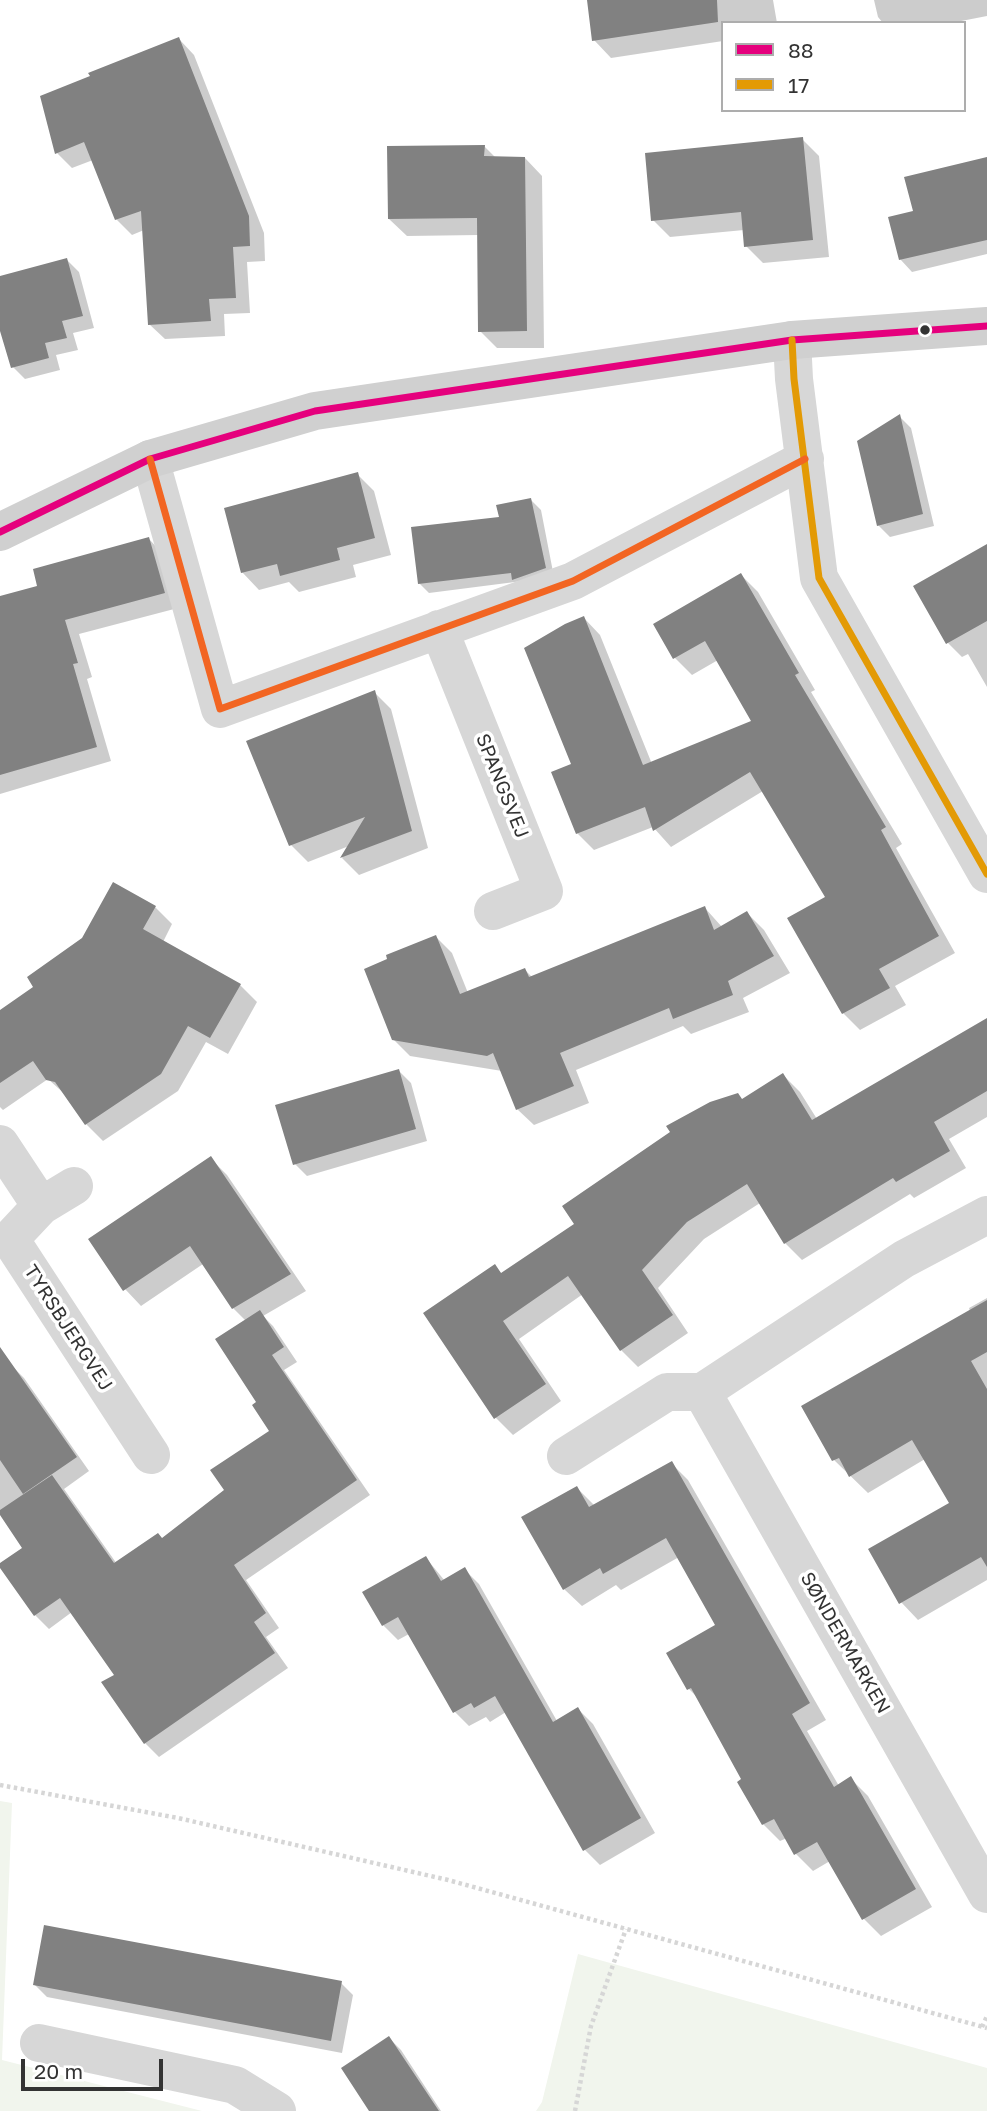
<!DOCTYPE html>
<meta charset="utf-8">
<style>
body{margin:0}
#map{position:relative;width:987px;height:2111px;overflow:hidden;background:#fff;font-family:"Golos Text",sans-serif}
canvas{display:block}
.legend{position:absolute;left:721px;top:21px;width:245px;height:91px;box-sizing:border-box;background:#fff;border:2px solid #adadad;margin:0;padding:9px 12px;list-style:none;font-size:21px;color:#333}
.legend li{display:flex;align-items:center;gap:14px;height:35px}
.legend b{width:35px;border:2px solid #adadad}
.scale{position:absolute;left:21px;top:2059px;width:142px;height:32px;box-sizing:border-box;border:4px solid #333;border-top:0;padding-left:9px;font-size:21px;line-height:24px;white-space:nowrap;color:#333;-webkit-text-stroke:5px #fff;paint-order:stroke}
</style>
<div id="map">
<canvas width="987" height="2111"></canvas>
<ul class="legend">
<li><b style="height:9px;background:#e5007d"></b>88</li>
<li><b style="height:9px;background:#e39a05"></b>17</li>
</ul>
<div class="scale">20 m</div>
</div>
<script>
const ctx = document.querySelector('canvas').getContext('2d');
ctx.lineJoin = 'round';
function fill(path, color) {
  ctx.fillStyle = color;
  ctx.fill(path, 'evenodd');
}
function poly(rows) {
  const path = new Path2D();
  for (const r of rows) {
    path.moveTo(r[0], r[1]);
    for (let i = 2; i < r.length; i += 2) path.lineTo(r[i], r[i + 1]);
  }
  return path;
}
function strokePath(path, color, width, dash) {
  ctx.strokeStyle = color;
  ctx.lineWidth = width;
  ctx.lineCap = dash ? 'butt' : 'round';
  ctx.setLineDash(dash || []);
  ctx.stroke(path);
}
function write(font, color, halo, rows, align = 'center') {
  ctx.font = font + ' "Golos Text",sans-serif';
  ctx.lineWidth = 7;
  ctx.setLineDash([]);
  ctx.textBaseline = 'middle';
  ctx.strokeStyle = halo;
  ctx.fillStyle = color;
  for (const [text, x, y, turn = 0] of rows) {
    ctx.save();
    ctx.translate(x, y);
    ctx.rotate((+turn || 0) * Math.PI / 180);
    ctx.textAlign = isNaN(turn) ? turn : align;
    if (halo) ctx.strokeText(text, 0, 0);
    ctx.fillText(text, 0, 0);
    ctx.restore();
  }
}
const green = poly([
 [0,1801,12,1803,2,2060,202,2111,0,2111],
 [578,1954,987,2068,987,2111,536,2111,542,2102]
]);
const shadow = poly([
 [589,0,773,0,777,23,723,23,723,41,611,58,594,40],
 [874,0,987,0,987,16,951,23,883,23,878,17],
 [179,39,194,55,264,233,265,261,247,262,250,313,224,314,225,336,165,339,149,324,144,230,132,235,116,219,93,160,72,168,57,153],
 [802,139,819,156,829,257,763,263,746,246,744,230,670,237,653,220],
 [484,146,496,158,525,158,542,176,544,348,497,348,480,331,479,235,407,236,389,219],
 [987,172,987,254,912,272,900,259,915,213],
 [67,260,79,272,94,328,73,333,78,350,56,355,60,370,25,379,13,367,0,325,0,278],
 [899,416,911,428,934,526,890,537,878,525],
 [357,474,374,491,391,555,353,565,356,577,299,592,289,582,259,590,242,572],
 [531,500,541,510,554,577,429,593,419,583,501,519],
 [149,539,163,554,178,608,79,634,92,677,87,679,111,761,0,794,0,598,39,588],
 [987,546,987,687,968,654,962,657,948,643],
 [741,575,758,592,815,690,811,692,902,844,896,848,955,953,895,986,906,1005,860,1030,843,1013,790,919,827,898,763,791,671,847,653,827,594,850,577,833,573,765,584,618,600,635,652,764,753,722,718,660,692,675,675,658,655,625],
 [374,692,391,709,428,848,359,875,342,858,349,846,308,862,291,845],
 [155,907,172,924,163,942,240,985,257,1002,228,1054,206,1042,178,1091,103,1141,86,1124,68,1097,48,1079,3,1110,0,1107,0,1012],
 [705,908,722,927,747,913,764,930,790,973,743,998,749,1012,691,1034,683,1026,576,1070,589,1103,534,1125,517,1109,502,1071,410,1056,393,1039,436,937,452,953,468,993,525,970,533,978],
 [987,1030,987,1117,949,1139,966,1168,914,1198,910,1194,802,1260,785,1243,760,1203,704,1239,658,1288,688,1333,638,1367,621,1350,583,1294,519,1339,561,1401,513,1435,496,1418,495,1267,502,1274,576,1225,743,1100,783,1075,800,1092,817,1119],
 [399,1071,411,1083,427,1141,307,1176,295,1164],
 [210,1158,227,1175,306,1291,263,1316,273,1326,297,1362,284,1370,370,1495,246,1580,279,1628,266,1637,288,1668,159,1757,145,1743,116,1675,72,1612,49,1629,35,1615,24,1548,0,1512,0,1370,10,1364,24,1378,89,1471,64,1489,117,1564,163,1539,226,1491,272,1431,259,1403,246,1321,233,1308,203,1264,141,1306,125,1289],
 [987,1298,987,1580,918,1620,901,1602,952,1504,925,1459,868,1493,834,1460,803,1407,970,1311,969,1308],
 [671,1463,688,1480,826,1720,807,1731,839,1786,851,1779,868,1796,932,1907,881,1936,864,1919,830,1861,813,1871,796,1854,787,1838,780,1841,763,1824,744,1780,699,1699,689,1689,668,1654,718,1625,679,1557,621,1590,616,1585,582,1606,564,1589,577,1488,595,1506],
 [426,1558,445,1581,464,1569,479,1584,557,1721,578,1709,593,1724,655,1833,600,1865,585,1850,506,1712,490,1722,486,1717,469,1726,454,1711,409,1634,398,1640,383,1625],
 [341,1983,353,1995,342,2053,47,1997,35,1985],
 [389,2038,401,2050,441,2111,371,2111]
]);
const building = poly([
 [587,0,717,0,718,22,592,41],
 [179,37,249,216,250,246,233,247,236,298,209,299,211,321,148,325,141,211,115,220,84,142,55,154,40,96,90,76,88,73],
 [803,137,813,240,744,247,741,212,651,221,645,153],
 [485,145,484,156,525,157,527,331,478,332,477,218,388,219,387,146],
 [987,157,987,240,899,260,888,217,913,211,904,177],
 [67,258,83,316,62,321,67,338,45,343,49,358,11,368,0,331,0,276],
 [900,414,923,514,877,526,857,441],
 [358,472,375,538,337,548,340,560,280,576,277,564,241,573,224,508],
 [531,498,546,568,512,580,511,573,418,584,411,527,499,517,496,505],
 [149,537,165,593,65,620,78,663,73,664,97,747,0,775,0,596,37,586,33,569],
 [987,544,987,621,946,644,913,586],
 [741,573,799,673,795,675,886,827,881,830,939,936,879,969,890,988,842,1014,787,918,825,897,750,772,653,831,645,807,576,834,551,772,571,764,524,648,565,624,584,616,643,765,751,721,705,641,673,659,653,624],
 [375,690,412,831,340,858,365,817,289,846,246,741],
 [113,882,156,906,143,929,241,984,210,1038,188,1026,161,1074,85,1125,55,1082,46,1080,33,1061,0,1083,0,1010,33,987,27,977,82,938],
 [705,906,714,930,747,911,774,956,728,981,733,995,673,1019,669,1008,560,1053,574,1086,516,1110,493,1053,487,1056,392,1040,364,969,387,959,386,955,436,935,460,994,525,968,529,977],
 [987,1018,987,1091,934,1122,950,1151,896,1182,893,1178,784,1244,747,1184,687,1222,642,1270,673,1315,620,1351,568,1276,503,1321,546,1384,494,1419,423,1313,495,1264,501,1273,574,1224,562,1206,670,1132,666,1126,710,1102,738,1093,742,1099,783,1073,812,1120],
 [399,1069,416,1129,293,1165,275,1105],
 [211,1156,291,1274,232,1309,190,1246,123,1291,88,1239],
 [987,1300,987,1352,971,1361,987,1389,987,1567,981,1557,899,1604,868,1549,949,1503,912,1440,849,1477,839,1458,832,1461,801,1406],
 [260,1310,284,1347,272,1355,357,1480,234,1565,266,1613,254,1622,275,1653,144,1744,101,1682,114,1675,60,1598,34,1616,0,1568,0,1563,22,1548,0,1515,0,1510,52,1475,114,1563,158,1533,162,1538,224,1490,210,1470,269,1431,252,1405,256,1402,215,1339],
 [0,1347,77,1457,23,1494,0,1460],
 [672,1461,810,1703,792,1714,834,1787,851,1776,916,1889,862,1920,817,1842,794,1855,774,1819,762,1825,737,1782,741,1779,691,1688,687,1690,666,1653,715,1625,666,1538,603,1574,600,1568,563,1590,521,1517,577,1486,589,1507],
 [426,1556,441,1581,465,1567,553,1722,578,1707,641,1818,583,1851,495,1696,474,1708,471,1703,453,1713,398,1617,382,1626,362,1592],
 [44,1925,342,1981,331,2041,33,1985],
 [389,2036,439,2111,369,2111,341,2068]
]);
const path = poly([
 [0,1785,178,1818,448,1880,987,2028],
 [982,2027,987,2016],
 [575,2111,591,2026,626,1929]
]);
const street = poly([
 [792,340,794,379,819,578,987,874],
 [150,459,220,709,573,581,805,459],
 [439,629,544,891,493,911],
 [0,1144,41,1206,74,1186],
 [41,1206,10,1239,151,1455],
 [987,1215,904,1259,702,1392,987,1894],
 [566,1456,667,1392,702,1392],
 [39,2043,235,2085,277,2111]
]);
const secondary = poly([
 [0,532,150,459,315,411,792,340,987,326]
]);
const bus1 = poly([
 [0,532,150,459,315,411,792,340,987,326]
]);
const bus2 = poly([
 [792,340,794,379,819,578,987,874]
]);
const bus3 = poly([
 [150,459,220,709,573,581,805,459]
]);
const markers = [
 [925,330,6,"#333"]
];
const streetNames = [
 ["SPANGSVEJ",502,786,68],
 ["TYRSBJERGVEJ",68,1328,57],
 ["SØNDERMARKEN",845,1643,60]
];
fill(green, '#f1f5ed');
fill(shadow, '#0003');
fill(building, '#818181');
strokePath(path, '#d6d6d6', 4.5, [3.5, 3.5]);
strokePath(street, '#d7d7d7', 38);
strokePath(secondary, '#d0d0d0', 38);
strokePath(bus1, '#e5007d', 7);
strokePath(bus2, '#e39a05', 7);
strokePath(bus3, '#f26522', 7);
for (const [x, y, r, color] of markers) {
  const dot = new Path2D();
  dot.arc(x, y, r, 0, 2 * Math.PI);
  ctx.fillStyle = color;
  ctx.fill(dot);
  strokePath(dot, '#fff', 2.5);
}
write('19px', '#333', '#fff', streetNames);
</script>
